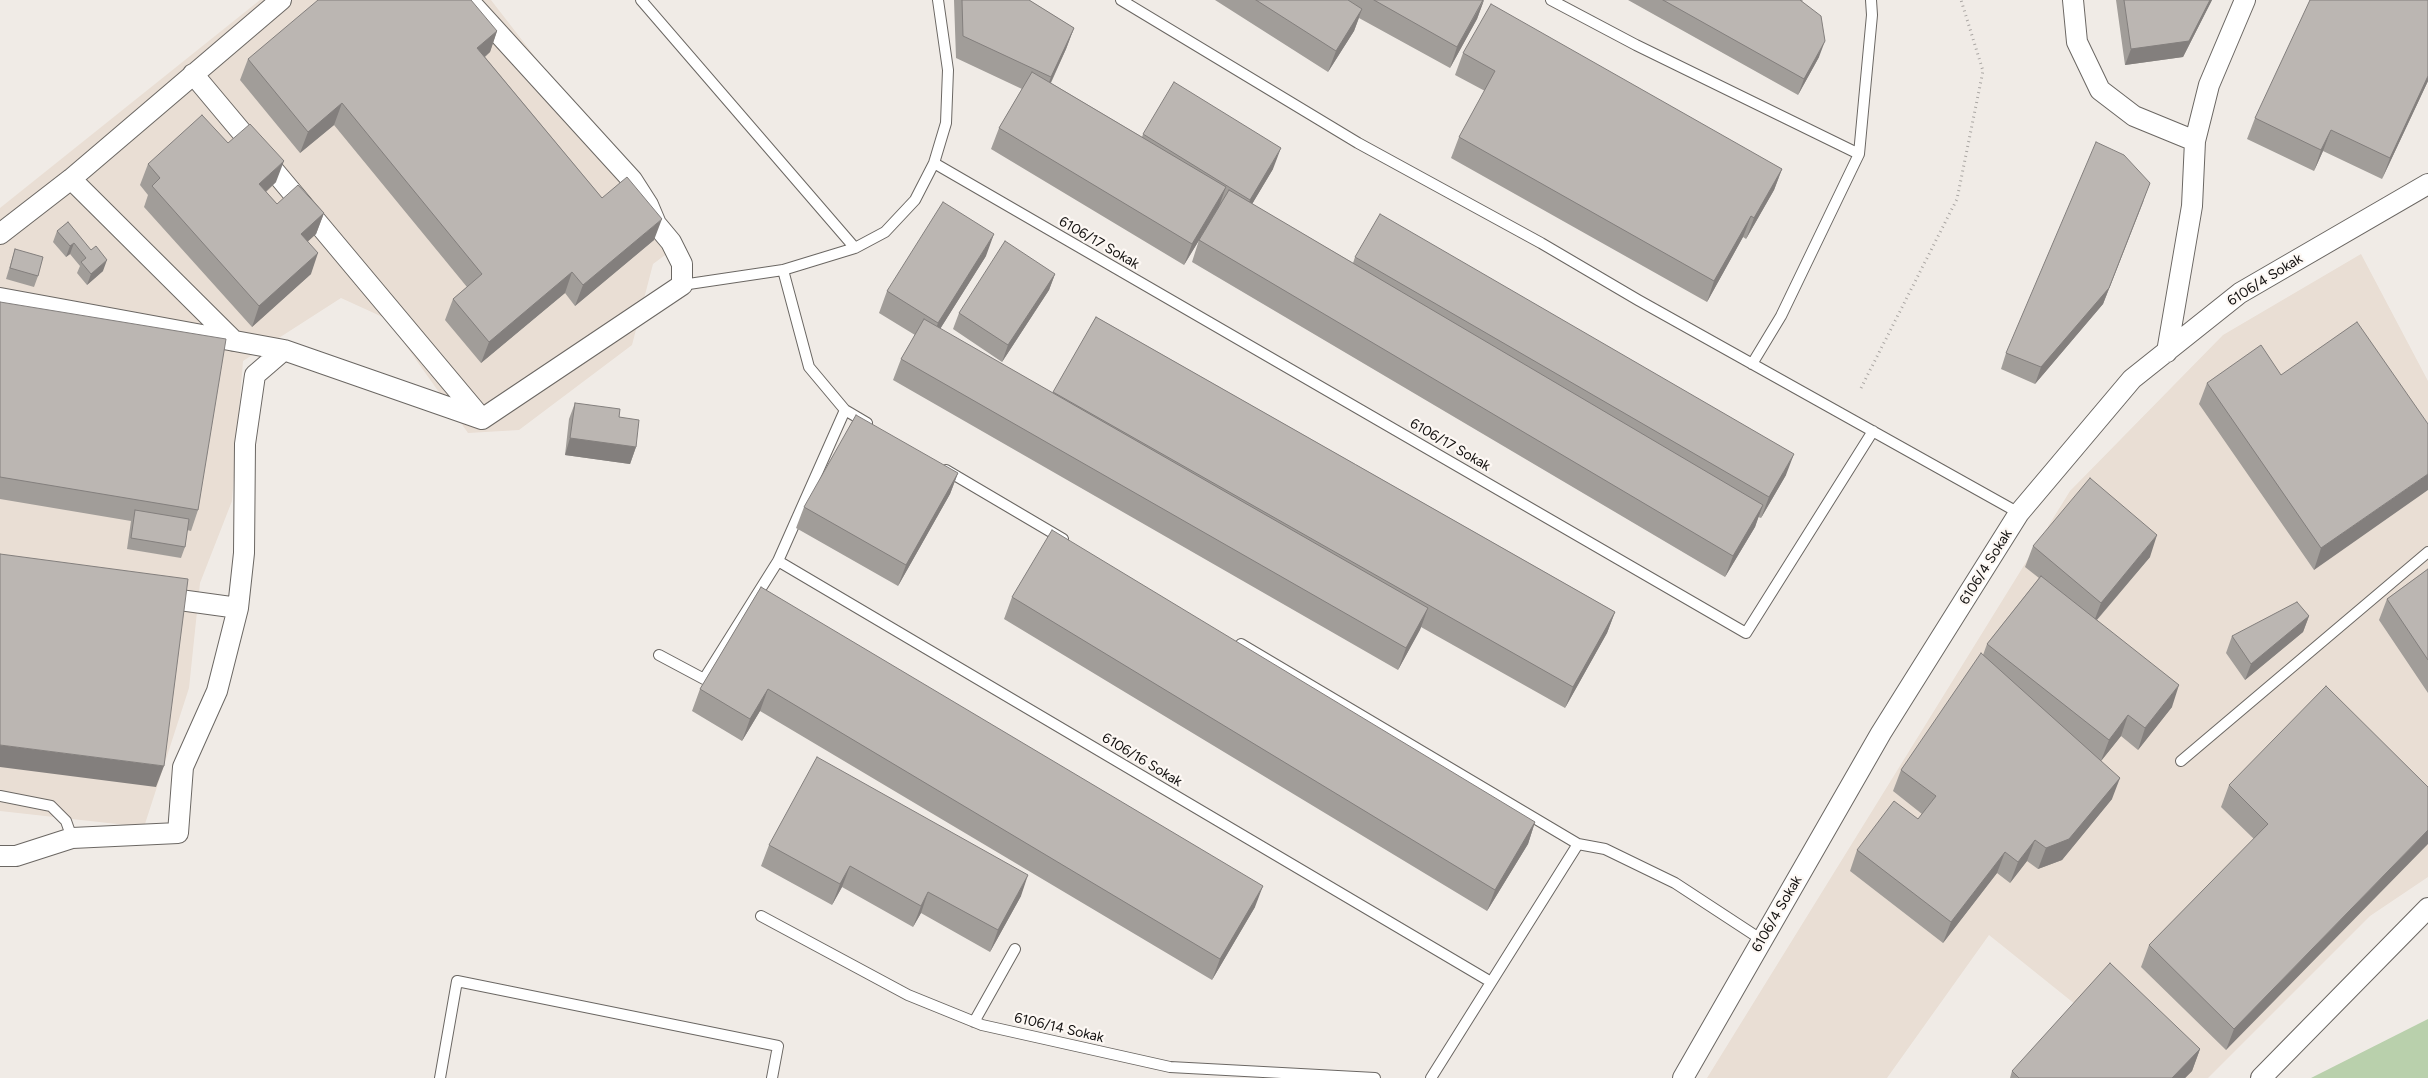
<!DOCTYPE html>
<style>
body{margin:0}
canvas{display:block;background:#f0ebe6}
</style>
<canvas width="2428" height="1078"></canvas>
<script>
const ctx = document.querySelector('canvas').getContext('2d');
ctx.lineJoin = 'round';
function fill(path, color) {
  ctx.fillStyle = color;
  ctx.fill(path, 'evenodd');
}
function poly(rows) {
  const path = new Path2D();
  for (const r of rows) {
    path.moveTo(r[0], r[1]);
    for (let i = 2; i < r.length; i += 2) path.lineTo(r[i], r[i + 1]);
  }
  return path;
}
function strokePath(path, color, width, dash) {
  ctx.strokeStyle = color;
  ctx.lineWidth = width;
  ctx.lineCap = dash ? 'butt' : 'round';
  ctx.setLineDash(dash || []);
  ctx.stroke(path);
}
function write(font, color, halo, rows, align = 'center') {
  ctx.font = font + ' Figtree,sans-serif';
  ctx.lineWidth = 4.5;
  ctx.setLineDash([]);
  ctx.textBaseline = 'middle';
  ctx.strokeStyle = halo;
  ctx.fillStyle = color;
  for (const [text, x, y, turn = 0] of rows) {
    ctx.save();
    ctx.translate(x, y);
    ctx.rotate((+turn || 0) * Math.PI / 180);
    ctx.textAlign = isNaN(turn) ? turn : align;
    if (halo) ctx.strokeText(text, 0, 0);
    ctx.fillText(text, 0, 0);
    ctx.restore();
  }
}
const built = poly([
 [260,0,491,0,680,244,653,264,632,345,519,430,468,433,387,319,341,298,243,361,232,501,200,583,189,688,144,827,0,811,0,208],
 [2361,254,2428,381,2428,877,2370,916,2208,1078,2167,1078,1989,935,1887,1078,1707,1078,2070,491,2223,335]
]);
const green = poly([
 [2428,1019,2428,1078,2311,1078]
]);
const path = poly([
 [1861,388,1957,199,1983,71,1961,0]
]);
const lane = poly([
 [641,0,855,248],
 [1121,0,1358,143,1541,243,1638,300,2019,513],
 [1551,0,1636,45,1859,154],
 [934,163,1746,633,1873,431],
 [783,270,809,367,845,410,867,423],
 [682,285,783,270,855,248,885,232,915,200,934,163,946,123,948,70,938,0],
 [1752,364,1781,316,1859,154,1872,15,1871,0],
 [946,470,1063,539],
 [778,561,1491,982],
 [1241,644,1578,844,1431,1078],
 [659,655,704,679,778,561,845,410],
 [2181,761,2428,552],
 [0,796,51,806,66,821,72,838],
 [1578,844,1605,849,1675,883,1762,940],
 [761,916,908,995,982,1025,1170,1067,1375,1078],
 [974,1022,1015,949],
 [440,1078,457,981,778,1046,772,1078]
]);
const street = poly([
 [2073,0,2077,42,2100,90,2134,116,2195,141],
 [193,74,482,419],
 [71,179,234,341],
 [0,234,71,179,281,0],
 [0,298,284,350],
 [2167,352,2192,206,2195,141,2209,85,2245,0],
 [158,597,238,608],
 [0,856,16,856,72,838,178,833,183,767,217,691,238,608,244,553,245,444,255,375,284,350,482,419,682,285,682,264,671,242,656,224,648,205,632,180,468,0],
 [1683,1078,1881,733,2019,513,2132,379,2240,293,2428,184],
 [2261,1078,2428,908]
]);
const wall = poly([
 [954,0,1029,0,1074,28,1066,49,1051,83,1142,137,1143,134,1273,169,1252,204,1353,263,1355,257,1786,475,1761,518,1758,517,1755,527,1725,577,1192,262,1199,240,1218,209,1184,265,991,149,999,128,1022,89,956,58],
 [1215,0,1484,0,1477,19,1450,68,1359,18,1354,31,1328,72],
 [1628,0,1803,0,1802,1,1819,57,1798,95],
 [2116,0,2212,0,2183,57,2125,65],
 [2428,0,2428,81,2382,179,2323,151,2314,171,2247,139,2255,118],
 [497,31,490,52,485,57,602,198,654,240,575,306,565,293,481,363,445,320,453,299,467,287,334,125,300,153,240,80,248,59],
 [1463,53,1782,169,1774,190,1746,239,1743,237,1707,302,1451,158,1459,137,1485,91,1455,75],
 [228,143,276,182,266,192,277,204,324,213,316,234,308,241,311,274,252,327,144,207,148,195,140,185,148,164],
 [2144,200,2103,304,2035,384,2001,369,2006,353],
 [68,222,103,271,87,285,77,273,80,266,70,254,66,257,53,242,57,231],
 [15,249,38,276,34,287,6,279],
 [986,256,940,329,1053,393,1096,317,1615,612,1607,633,1565,708,1421,627,1398,670,893,380,901,359,915,335,879,313,887,291],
 [1055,274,1049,290,1002,362,953,329,959,313],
 [0,302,198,510,191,531,187,530,185,547,181,558,127,549,131,521,0,499],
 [2281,375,2428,424,2314,570,2199,404,2207,383],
 [575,403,636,447,630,464,565,455,569,419],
 [958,473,950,494,898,586,796,528,804,507],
 [2033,546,2150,557,2097,620,2172,707,2138,750,2121,736,2101,761,2112,799,2062,860,2038,869,2027,861,2010,883,1997,873,1943,943,1850,871,1857,850,1918,819,1922,814,1893,791,1901,770,1983,655,1987,644,2039,578,2025,567],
 [2428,569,2428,693,2379,620,2387,599],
 [761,587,1255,907,1212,980,760,711,742,741,692,711,700,689],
 [1012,597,1535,822,1528,844,1487,911,1004,619],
 [2309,616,2303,632,2245,680,2226,653,2232,636],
 [2229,785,2428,787,2226,1050,2141,967,2149,945,2254,839,2221,807],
 [769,845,1021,896,990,952,921,913,913,927,842,887,832,905,761,866],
 [2200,1049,2192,1071,2185,1078,2010,1078,2012,1071]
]);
const shadedWall = poly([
 [1484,0,1477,19,1450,68,1457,47],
 [2210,0,2212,0,2183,57,2125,65,2131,49],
 [1362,9,1354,31,1328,72,1336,51],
 [1074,28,1066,49,1043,99,1051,77],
 [497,31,490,52,470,69,477,48],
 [1825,41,1819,57,1798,95,1804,79],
 [2428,76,2428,81,2382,179,2390,158],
 [342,103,334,125,300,153,308,132],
 [2331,130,2323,151,2314,171,2321,150],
 [1281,148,1273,169,1242,221,1250,200],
 [284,161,276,182,251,205,259,184],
 [1782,169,1774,190,1746,239,1754,218],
 [2150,183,2103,304,2035,384,2041,367],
 [1226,187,1218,209,1184,265,1192,244],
 [324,213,316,234,293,255,301,234],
 [1751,216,1743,237,1707,302,1714,281],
 [662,219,654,240,575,306,583,285],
 [994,234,986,256,930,345,938,323],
 [74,243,70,254,66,257,70,246],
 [318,253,311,274,252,327,259,306],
 [107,260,103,271,87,285,91,274],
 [572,272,565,293,481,363,489,342],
 [1055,274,1049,290,1002,362,1008,345],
 [570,438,636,447,630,464,565,455],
 [1794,454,1786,475,1761,518,1769,497],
 [958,473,950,494,898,586,906,565],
 [2428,474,2428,490,2314,570,2321,548],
 [1763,505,1755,527,1725,577,1733,556],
 [2157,535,2150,557,2093,624,2101,603],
 [1428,608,1420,630,1398,670,1406,648],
 [1615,612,1607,633,1565,708,1573,687],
 [2309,616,2303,632,2245,680,2251,664],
 [2179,685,2172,707,2138,750,2145,728],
 [768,689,760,711,742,741,750,719],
 [2128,715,2121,736,2101,761,2109,740],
 [0,745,164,766,156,787,0,767],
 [2120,778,2112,799,2062,860,2038,869,2046,848],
 [1535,822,1528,844,1487,911,1495,890],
 [2428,830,2428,844,2226,1050,2234,1029],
 [2035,840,2027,861,2010,883,2018,862],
 [2005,852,1997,873,1943,943,1951,922],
 [850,866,842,887,832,905,840,884],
 [1028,875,1021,896,990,952,998,930],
 [1263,886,1255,907,1212,980,1220,959],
 [928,892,921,913,913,927,921,906],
 [2200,1049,2192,1071,2185,1078,2172,1078]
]);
const building = poly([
 [318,0,471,0,497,31,477,48,602,198,627,177,662,219,583,285,572,272,489,342,453,299,482,274,342,103,308,132,248,59,318,0],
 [962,0,1029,0,1074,28,1051,77,963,36,962,0],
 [1256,0,1348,0,1362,9,1336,51,1256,0],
 [1374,0,1483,0,1457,47,1374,0],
 [1663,0,1800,0,1821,16,1825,41,1804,79,1663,0],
 [2124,0,2210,0,2189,41,2131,49,2124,0],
 [2310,0,2428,0,2428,76,2390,158,2331,130,2321,150,2255,118,2310,0],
 [1491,4,1782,169,1754,218,1751,216,1714,281,1459,137,1495,71,1463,53,1491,4],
 [1032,72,1226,187,1192,244,999,128,1032,72],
 [1174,82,1281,148,1250,200,1143,134,1174,82],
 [202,115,228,143,250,124,284,161,259,184,277,204,298,185,324,213,301,234,318,253,259,306,152,186,160,178,148,164,202,115],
 [2096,142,2124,155,2150,183,2109,288,2041,367,2006,353,2096,142],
 [1229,190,1763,505,1733,556,1199,240,1229,190],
 [943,202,994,234,938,323,887,291,943,202],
 [1380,214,1794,454,1769,497,1355,257,1380,214],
 [68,222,91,250,96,246,107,260,91,274,81,262,86,258,74,243,70,246,57,231,68,222],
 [1005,241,1055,274,1008,345,959,313,1005,241],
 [15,249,43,257,38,276,10,268,15,249],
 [0,302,226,339,198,510,0,477,0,302],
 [1096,317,1615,612,1573,687,1053,392,1096,317],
 [924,319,1428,608,1406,648,901,359,924,319],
 [2357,322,2428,424,2428,474,2321,548,2207,383,2261,345,2281,375,2357,322],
 [575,403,620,409,619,417,639,420,636,447,570,438,575,403],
 [856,415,958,473,906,565,804,507,856,415],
 [2090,478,2157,535,2101,603,2033,546,2090,478],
 [135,510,189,519,185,547,131,538,135,510],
 [1052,530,1535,822,1495,890,1012,597,1052,530],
 [0,554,188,579,164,766,0,745,0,554],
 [2428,569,2428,660,2387,599,2428,569],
 [2041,576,2179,685,2145,728,2128,715,2109,740,1987,644,2041,576],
 [761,587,1263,886,1220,959,768,689,750,719,700,689,761,587],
 [2297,602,2309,616,2251,664,2232,636,2297,602],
 [1981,653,2120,778,2069,839,2046,848,2035,840,2018,862,2005,852,1951,922,1857,850,1894,801,1918,819,1936,796,1901,770,1981,653],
 [2326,686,2428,787,2428,830,2234,1029,2149,945,2268,824,2229,785,2326,686],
 [817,757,1028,875,998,930,928,892,921,906,850,866,840,884,769,845,817,757],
 [2110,963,2200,1049,2172,1078,2019,1078,2012,1071,2110,963]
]);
const streetNames = [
 ["6106/17 Sokak",1099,243,30],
 ["6106/4 Sokak",2265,280,-32],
 ["6106/17 Sokak",1450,445,30],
 ["6106/4 Sokak",1986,567,-58],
 ["6106/16 Sokak",1142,760,31],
 ["6106/4 Sokak",1777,914,-60],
 ["6106/14 Sokak",1059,1028,13]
];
fill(built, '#e9ded4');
fill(green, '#b9d0ac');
strokePath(lane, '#6b6763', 12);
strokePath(street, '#6b6763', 22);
strokePath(path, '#aaa6a3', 3, [1, 4]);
strokePath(lane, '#fff', 10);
strokePath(street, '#fff', 20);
fill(wall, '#a19d99');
fill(shadedWall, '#837f7d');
fill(building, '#bbb6b2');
strokePath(building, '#837f7d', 1);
write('14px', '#12100f', '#fdf8f4', streetNames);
</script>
